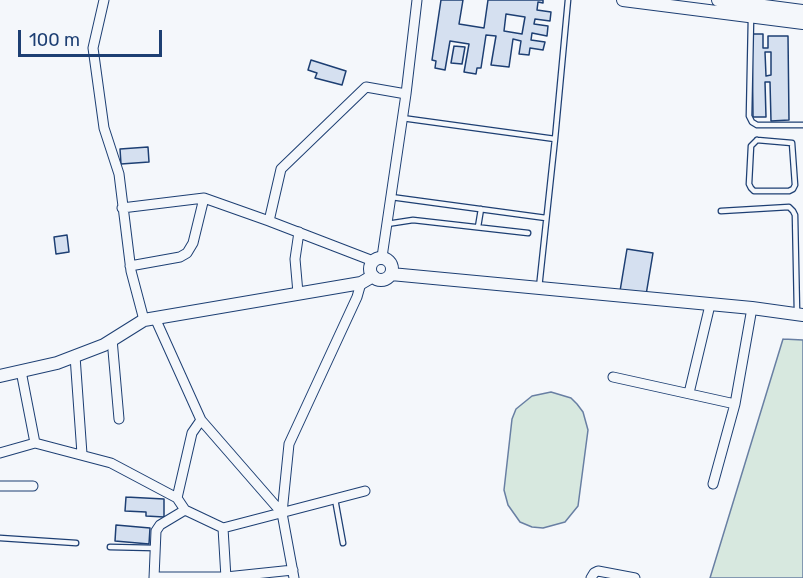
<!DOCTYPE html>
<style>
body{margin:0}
#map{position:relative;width:803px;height:578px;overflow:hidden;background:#f4f7fb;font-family:Rubik,sans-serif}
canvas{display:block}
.scale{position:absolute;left:18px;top:30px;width:144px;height:27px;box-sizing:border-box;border:3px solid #1d3f73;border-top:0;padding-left:8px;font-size:18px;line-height:21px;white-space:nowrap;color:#1d3f73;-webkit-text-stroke:4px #f4f7fb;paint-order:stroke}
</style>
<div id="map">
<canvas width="803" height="578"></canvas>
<div class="scale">100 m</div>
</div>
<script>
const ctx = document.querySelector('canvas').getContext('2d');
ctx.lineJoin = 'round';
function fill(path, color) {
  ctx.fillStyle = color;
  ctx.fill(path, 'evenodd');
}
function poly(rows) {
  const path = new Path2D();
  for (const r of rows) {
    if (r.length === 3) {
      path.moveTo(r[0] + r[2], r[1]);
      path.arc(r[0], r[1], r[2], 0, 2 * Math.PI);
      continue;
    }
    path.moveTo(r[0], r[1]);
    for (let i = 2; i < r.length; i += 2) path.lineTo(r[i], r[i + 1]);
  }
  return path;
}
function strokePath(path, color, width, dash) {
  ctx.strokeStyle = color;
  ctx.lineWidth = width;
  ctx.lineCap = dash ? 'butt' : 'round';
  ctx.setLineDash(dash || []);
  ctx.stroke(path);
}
const green = poly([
 [783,339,803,340,803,578,710,578,783,339],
 [551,392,571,398,577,404,583,412,588,430,578,506,565,522,543,528,532,527,520,522,508,505,504,490,512,419,516,409,532,396,551,392]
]);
const building = poly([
 [441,0,463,0,459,24,484,28,488,0,543,0,543,3,538,2,537,10,551,12,550,21,535,19,534,24,548,26,547,36,532,33,531,40,545,42,543,50,530,48,529,55,519,54,521,41,513,39,509,67,491,65,496,36,486,35,481,68,477,68,476,74,464,72,469,44,450,41,445,70,435,68,436,61,432,60,441,0],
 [506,14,525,17,522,34,504,31,506,14],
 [752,34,763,34,763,48,768,48,768,36,788,36,789,120,771,121,770,82,765,82,766,117,753,117,752,34],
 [765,52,771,52,771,75,766,76,765,52],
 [454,46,465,47,462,64,451,63,454,46],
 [311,60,346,71,342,85,315,78,317,73,308,70,311,60],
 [148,147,149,162,121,164,120,149,148,147],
 [67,235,69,252,56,254,54,237,67,235],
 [627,249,653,253,646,295,620,291,627,249],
 [126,497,164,499,164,517,146,516,146,512,125,511,126,497],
 [116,525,150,528,149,544,115,541,116,525]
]);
const lane = poly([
 [751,18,749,116,752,122,757,125,803,125],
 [402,118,555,139,568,0],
 [757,140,792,143,795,185,793,189,789,191,754,191,751,188,749,184,751,146,757,140],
 [391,197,546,218],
 [721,211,789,207,793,211,795,215,797,312],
 [387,224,413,220,528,233],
 [478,227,481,209],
 [539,288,555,139],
 [335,499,343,543],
 [0,538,76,543],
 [110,547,155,548]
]);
const street = poly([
 [104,0,93,48,104,128,119,174,131,271,144,320],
 [122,208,204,198,269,221,281,169,366,87,406,94],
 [269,221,373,261],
 [382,257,406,94,417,0],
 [130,266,180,257,187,253,193,243,204,198],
 [298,293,295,259,299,232],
 [155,318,201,420,282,513],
 [112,339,119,419],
 [75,356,82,454],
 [21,371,35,443],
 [613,377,735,404],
 [689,393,710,305],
 [0,453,35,443,111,463,177,498,185,510,223,528,365,491],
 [713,484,735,404,752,308],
 [0,486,33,486],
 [177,498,192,433,201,420],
 [223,528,226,578],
 [154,577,226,577,293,570],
 [154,578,156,531,160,525,185,510],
 [294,578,282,513,289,444,357,297,361,283],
 [591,578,594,573,598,571,635,578]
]);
const secondary = poly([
 [623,0,803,23],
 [718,0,803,11],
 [381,269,11],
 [391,274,752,308,803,315],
 [0,376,57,363,104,345,144,320,361,283,373,276]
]);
fill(green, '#d7e8df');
strokePath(green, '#687fa3', 1.5);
fill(building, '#d5e0f0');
strokePath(building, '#1d3f73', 1.5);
strokePath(lane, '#1d3f73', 7);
strokePath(street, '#1d3f73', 11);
strokePath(secondary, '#1d3f73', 14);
strokePath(lane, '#f4f7fb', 4.5);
strokePath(street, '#f4f7fb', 9);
strokePath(secondary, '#f4f7fb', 12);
</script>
